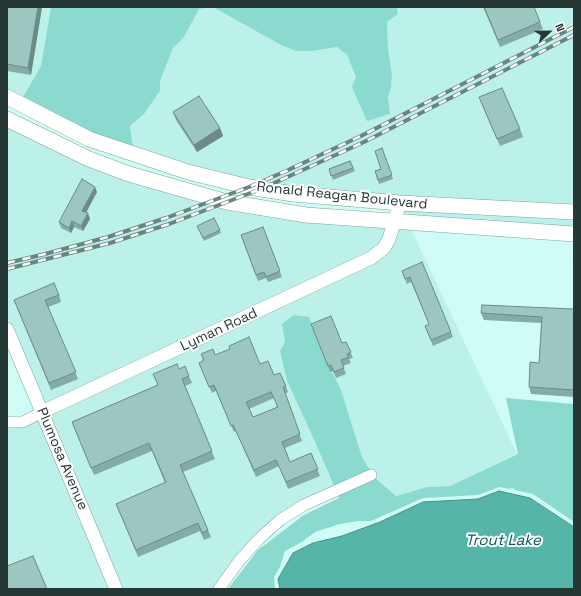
<!DOCTYPE html>
<style>
body{margin:0}
#map{position:relative;width:581px;height:596px;overflow:hidden;background:#cffcf5;font-family:"Space Grotesk",sans-serif}
canvas{display:block}
.frame{position:absolute;inset:0;border:8px solid #263835;pointer-events:none}
.north{position:absolute;left:529px;top:12px;width:40px;height:40px;-webkit-text-stroke:3px #fefefe;paint-order:stroke;rotate:68deg;font-size:11px;font-weight:700;line-height:16px;text-align:center;color:#263835}
.north::after{content:'';display:block;margin:auto;width:14px;height:18px;background:#263835;clip-path:polygon(50% 0,100% 100%,50% 72%,0 100%)}
</style>
<div id="map">
<canvas width="581" height="596"></canvas>
<div class="frame"></div>
<div class="north">N</div>
</div>
<script>
const ctx = document.querySelector('canvas').getContext('2d');
ctx.lineJoin = 'round';
function fill(path, color) {
  ctx.fillStyle = color;
  ctx.fill(path, 'evenodd');
}
function poly(rows) {
  const path = new Path2D();
  for (const r of rows) {
    path.moveTo(r[0], r[1]);
    for (let i = 2; i < r.length; i += 2) path.lineTo(r[i], r[i + 1]);
  }
  return path;
}
function strokePath(path, color, width, dash) {
  ctx.strokeStyle = color;
  ctx.lineWidth = width;
  ctx.lineCap = dash ? 'butt' : 'round';
  ctx.setLineDash(dash || []);
  ctx.stroke(path);
}
function write(font, color, halo, rows, align = 'center') {
  ctx.font = font + ' "Space Grotesk",sans-serif';
  ctx.lineWidth = 4;
  ctx.setLineDash([]);
  ctx.textBaseline = 'middle';
  ctx.strokeStyle = halo;
  ctx.fillStyle = color;
  for (const [text, x, y, turn = 0] of rows) {
    ctx.save();
    ctx.translate(x, y);
    ctx.rotate((+turn || 0) * Math.PI / 180);
    ctx.textAlign = isNaN(turn) ? turn : align;
    if (halo) ctx.strokeText(text, 0, 0);
    ctx.fillText(text, 0, 0);
    ctx.restore();
  }
}
const built = poly([
 [7,7,51,7,41,66,22,99,7,91],
 [213,7,281,45,312,51,337,47,347,55,356,78,354,84,390,113,388,96,391,88,392,74,388,49,387,21,398,14,397,7,574,7,574,207,401,199,251,182,130,148,132,142,130,126,144,114,160,91,160,81,173,48,184,37,199,9],
 [7,124,127,179,388,226,380,245,368,254,45,406,7,316],
 [404,208,574,217,574,229,401,217],
 [398,227,410,227,517,454,450,486,427,487,396,496,377,481,375,478,378,477,374,469,370,470,362,457,341,390,327,362,309,318,282,324,285,342,280,351,287,381,316,444,334,486,235,559,213,589,122,589,49,414,373,263],
 [39,419,111,589,7,589,7,427]
]);
const green = poly([
 [51,7,213,7,199,9,184,37,173,48,160,81,160,91,144,114,130,126,132,142,133,145,130,148,91,134,22,99,41,66],
 [213,7,397,7,398,14,387,22,388,49,392,74,391,88,388,97,390,114,367,121,352,87,356,77,347,55,337,47,312,51,296,51,281,45],
 [294,315,309,317,327,362,341,390,362,457,370,470,334,486,316,444,287,381,280,351,285,342,282,324],
 [506,398,574,404,574,522,533,494,515,490,513,488,509,489,499,487,478,495,423,498,371,521,358,521,340,524,315,532,302,542,285,551,280,567,274,577,275,589,228,589,258,550,304,515,339,498,338,495,375,478,396,496,427,487,450,486,518,454]
]);
const water = poly([
 [499,491,530,498,574,527,574,589,280,589,278,579,293,553,313,543,342,536,380,522,423,502,478,499,499,491]
]);
const minor = poly([
 [7,422,23,422,42,412],
 [219,589,239,561,260,538,280,520,304,505,371,475]
]);
const tertiary = poly([
 [7,329,116,589],
 [42,412,371,258,384,248,389,239,400,203]
]);
const secondary = poly([
 [7,97,89,139,188,172,249,187,293,194,400,203,574,212],
 [7,119,89,159,129,174,227,202,306,215,574,234]
]);
const rail = poly([
 [7,263,45,254,108,237,166,218,249,187,286,171,361,136,574,27],
 [7,269,110,243,169,224,261,189,364,142,574,35]
]);
const wall = poly([
 [8,7,42,7,31,75,7,71,7,13],
 [483,7,534,7,543,29,500,47],
 [479,97,520,129,523,137,500,146],
 [173,112,220,128,223,136,197,152,176,120],
 [382,148,393,179,379,184,375,171,381,169],
 [350,161,355,171,333,180,329,169],
 [97,192,86,213,90,219,83,231,74,227,71,233,61,228,59,222],
 [197,226,220,230,221,233,204,241],
 [263,227,282,277,268,282,266,278,258,281,241,235],
 [422,262,453,337,433,346,425,326,429,324,411,282,407,284,402,271],
 [59,295,61,302,48,307,78,379,51,390,14,300],
 [574,309,574,397,531,394,529,387,539,363,541,323,484,320,481,313],
 [311,324,342,343,346,342,353,358,349,359,351,363,343,366,346,374,336,378,333,371,330,372],
 [201,354,215,355,260,364,286,386,288,392,285,394,302,441,285,448,290,462,311,453,320,476,288,489,279,466,256,477,236,431,234,432,216,391,212,393,199,363,203,361],
 [274,398,277,407,253,417,249,409],
 [189,376,192,383,185,386,215,459,183,472,211,537,204,540,200,531,138,557,116,504,165,483,152,451,94,475,72,422,157,385]
]);
const shadedWall = poly([
 [38,7,42,7,31,75,28,68],
 [220,128,223,136,197,152,194,145],
 [95,187,97,192,84,216,82,211],
 [88,213,90,219,83,231,81,226],
 [72,221,74,227,71,233,69,228]
]);
const building = poly([
 [8,7,38,7,28,68,7,64,7,13,8,7],
 [484,7,534,7,540,22,498,40,484,7],
 [502,88,520,129,497,139,479,97,502,88],
 [199,96,220,128,194,145,173,112,199,96],
 [382,148,392,175,378,180,375,171,381,169,375,151,382,148],
 [350,161,353,168,331,176,329,169,350,161],
 [82,179,95,187,82,211,88,213,81,226,72,221,69,228,59,222,82,179],
 [214,218,220,230,203,238,197,226,214,218],
 [263,227,280,271,266,277,264,272,256,275,241,235,263,227],
 [422,262,451,332,431,340,425,326,429,324,410,277,405,279,402,271,422,262],
 [54,283,59,295,45,300,76,372,49,383,14,300,54,283],
 [482,305,574,309,574,390,529,387,530,362,539,363,542,317,481,313,482,305],
 [331,316,342,343,346,342,351,352,347,354,349,357,341,360,344,368,334,372,331,365,328,366,311,324,331,316],
 [249,337,260,364,268,361,274,375,280,373,286,386,283,387,300,434,282,442,290,462,311,453,318,469,286,482,276,460,254,470,233,425,231,426,214,385,209,387,199,363,204,360,201,354,213,349,215,355,230,349,229,346,249,337],
 [271,392,278,407,253,417,246,402,271,392],
 [177,364,179,369,185,366,189,376,182,379,212,451,180,465,208,530,202,533,198,523,136,550,116,504,166,482,149,443,91,468,72,422,158,385,153,374,177,364],
 [33,556,47,589,7,589,7,566,33,556]
]);
const streetNames = [
 ["Ronald Reagan Boulevard",342,196,6],
 ["Lyman Road",219,330,-25],
 ["Plumosa Avenue",62,459,67]
];
const waterNames = [
 ["Trout Lake",503,541]
];
fill(built, '#bbf1e9');
fill(green, '#8bdacf');
fill(water, '#56b5a9');
strokePath(water, '#489086', 1);
strokePath(minor, '#7ba69f', 12);
strokePath(tertiary, '#7ba69f', 14);
strokePath(secondary, '#7ba69f', 16);
strokePath(minor, '#fff', 11);
strokePath(tertiary, '#fff', 13);
strokePath(secondary, '#fff', 15);
strokePath(rail, '#688580', 4);
strokePath(rail, '#fefefe', 2.5, [8]);
fill(wall, '#85aba5');
fill(shadedWall, '#6c8b86');
fill(building, '#9bc7c0');
strokePath(building, '#6c8b86', 1);
write('14px', '#263835', '#fefefe', streetNames);
write('italic 15px', '#045a52', '#fefefe', waterNames);
</script>
